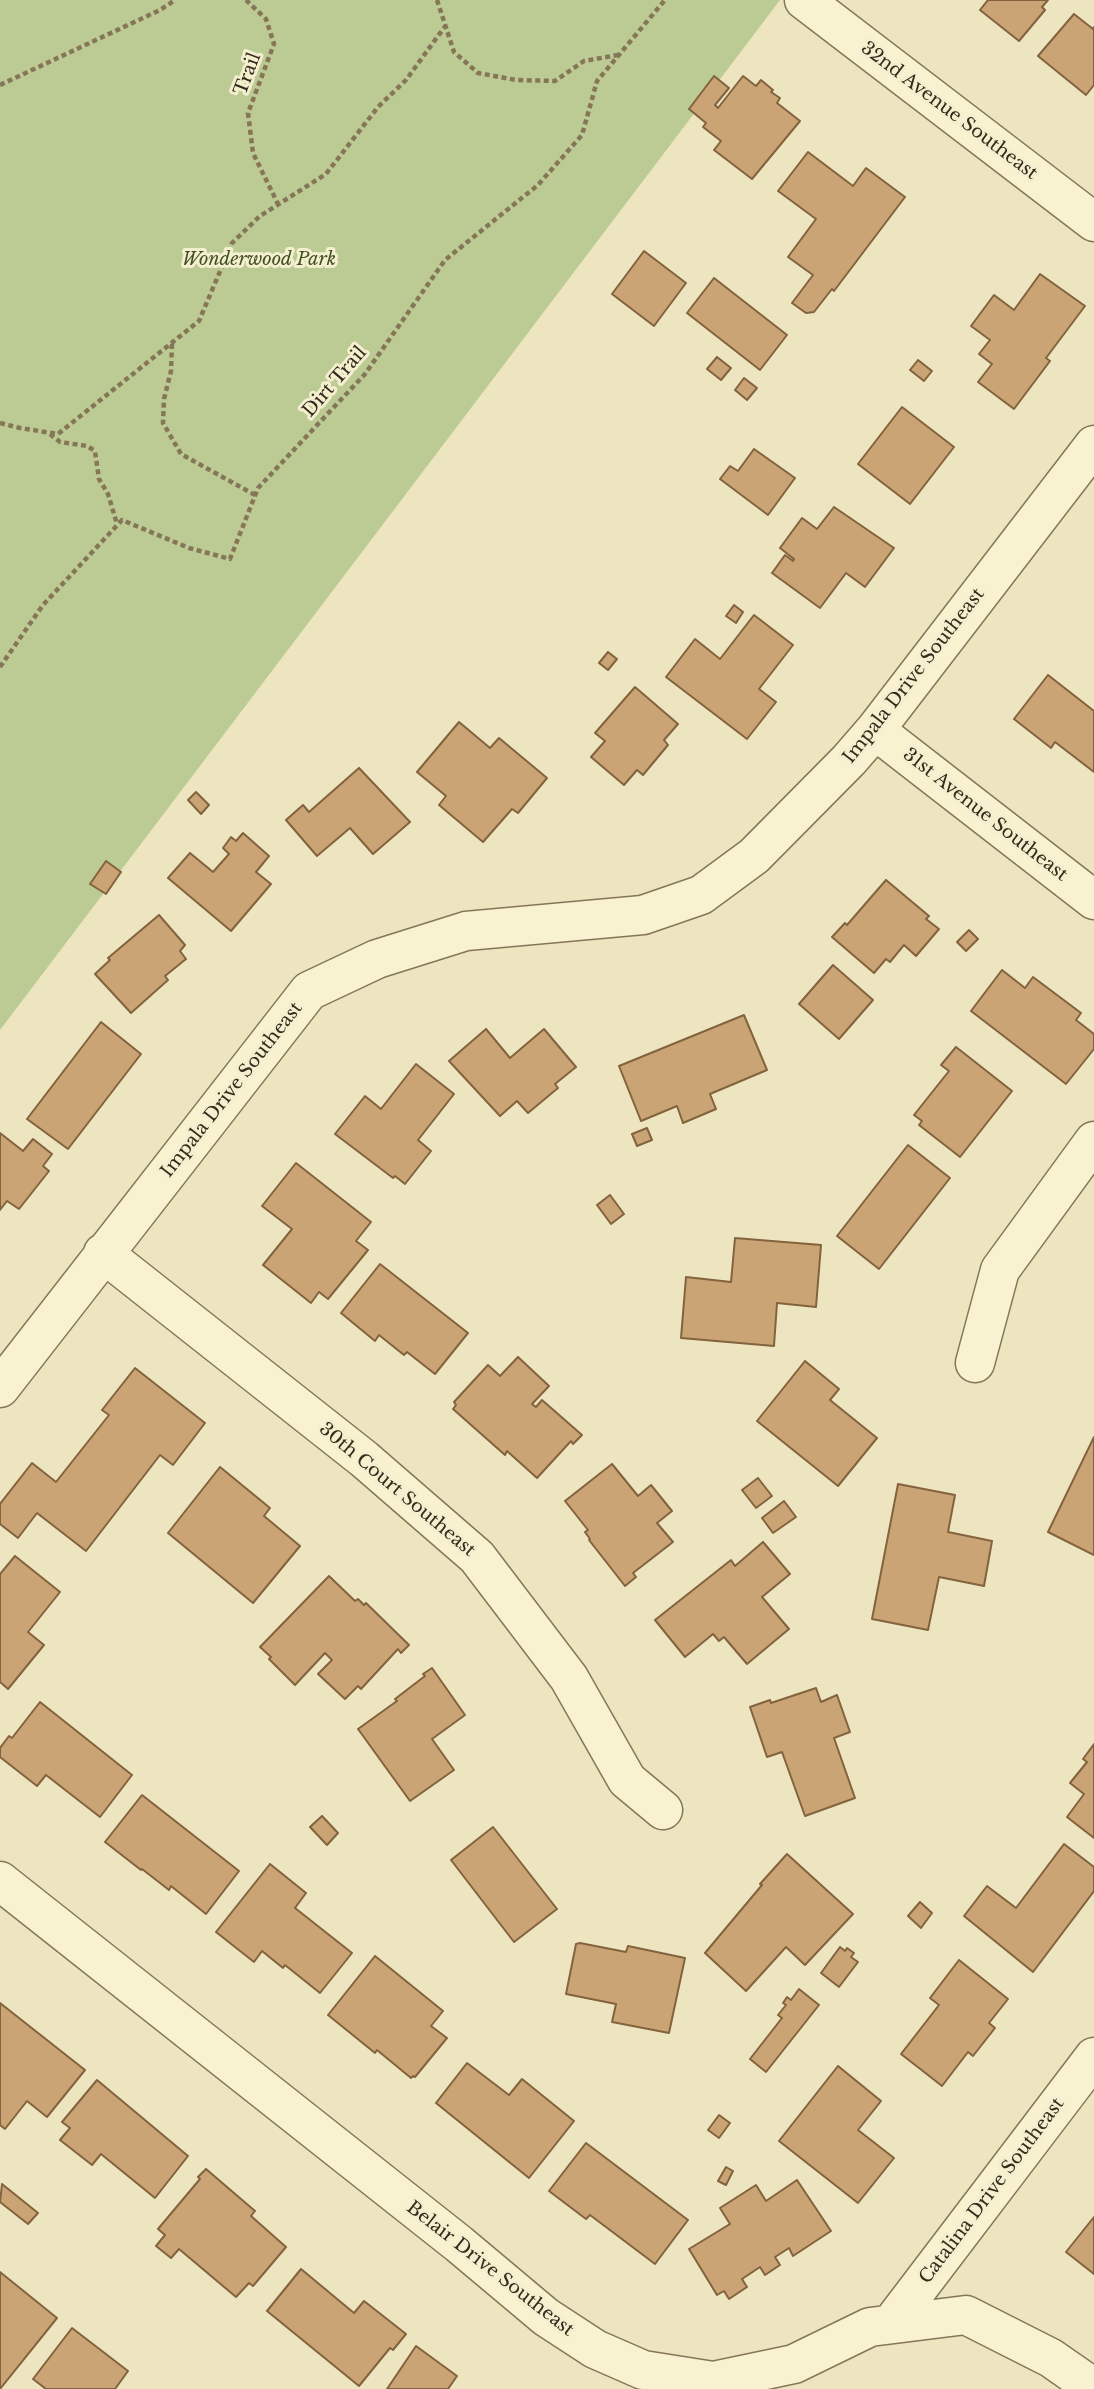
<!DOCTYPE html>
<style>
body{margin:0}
canvas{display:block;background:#ede5bf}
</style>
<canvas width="1094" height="2389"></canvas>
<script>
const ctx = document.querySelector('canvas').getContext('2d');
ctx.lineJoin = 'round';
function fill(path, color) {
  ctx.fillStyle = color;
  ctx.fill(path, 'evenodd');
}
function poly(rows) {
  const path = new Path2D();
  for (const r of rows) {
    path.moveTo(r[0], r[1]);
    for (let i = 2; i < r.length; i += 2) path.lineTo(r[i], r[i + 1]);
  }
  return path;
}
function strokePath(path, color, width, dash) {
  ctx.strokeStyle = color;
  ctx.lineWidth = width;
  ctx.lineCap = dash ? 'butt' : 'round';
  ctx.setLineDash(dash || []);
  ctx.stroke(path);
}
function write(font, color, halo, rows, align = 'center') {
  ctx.font = font + ' "Libre Baskerville",serif';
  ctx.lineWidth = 6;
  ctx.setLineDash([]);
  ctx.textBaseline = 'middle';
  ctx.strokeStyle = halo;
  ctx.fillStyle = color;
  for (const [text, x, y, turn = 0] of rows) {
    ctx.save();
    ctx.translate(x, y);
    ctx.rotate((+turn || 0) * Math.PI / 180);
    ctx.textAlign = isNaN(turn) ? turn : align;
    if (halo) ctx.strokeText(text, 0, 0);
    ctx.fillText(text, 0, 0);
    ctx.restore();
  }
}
const green = poly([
 [0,0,780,0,0,1030]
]);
const building = poly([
 [988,0,1048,0,1042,7,1045,10,1019,41,980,10,988,0],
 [1074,14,1093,29,1094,27,1094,85,1086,95,1038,56,1074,14],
 [714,76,729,88,715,105,718,108,743,76,756,86,761,80,773,90,771,92,780,98,777,103,800,121,752,179,714,150,721,141,703,127,706,123,689,109,714,76],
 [808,152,853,186,866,168,905,197,834,291,832,289,814,312,806,313,792,303,813,275,788,257,816,219,778,191,808,152],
 [644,251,686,283,654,326,612,294,644,251],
 [1040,274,1085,306,1046,358,1050,361,1014,409,978,382,992,364,979,354,990,340,971,326,994,295,1014,310,1040,274],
 [714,278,787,335,760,370,687,313,714,278],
 [717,357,731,368,721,380,707,369,717,357],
 [918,360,932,371,924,381,910,370,918,360],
 [744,378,757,388,747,400,735,390,744,378],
 [902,407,954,447,910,504,858,464,902,407],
 [754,449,795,478,768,515,720,479,730,466,738,471,754,449],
 [834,507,894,548,865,587,846,573,820,608,772,573,785,555,793,561,794,559,780,548,802,518,817,529,834,507],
 [734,605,743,612,736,623,726,616,734,605],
 [754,615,793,645,759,689,776,702,747,739,666,677,695,639,720,659,754,615],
 [608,652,617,659,608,670,599,663,608,652],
 [1048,675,1094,711,1094,772,1055,742,1051,748,1014,719,1048,675],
 [635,687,678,724,664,740,668,745,643,775,637,770,624,785,591,757,605,741,595,733,635,687],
 [459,722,490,748,499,738,547,778,518,813,512,809,483,842,439,805,446,796,417,772,459,722],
 [359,768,410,822,373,854,350,828,317,856,286,820,303,805,309,812,359,768],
 [196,792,209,805,201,814,188,800,196,792],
 [243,833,269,856,256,872,271,884,231,931,168,878,190,853,213,872,229,854,223,848,231,837,236,841,243,833],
 [106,861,121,872,106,894,90,884,106,861],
 [886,880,929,916,926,919,939,929,916,956,904,945,890,962,886,959,874,973,832,937,845,923,847,925,886,880],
 [159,915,185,945,180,951,186,959,165,976,168,980,131,1013,95,974,110,960,108,958,159,915],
 [969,930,978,939,966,951,957,942,969,930],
 [833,965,873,1000,839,1039,799,1004,833,965],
 [1002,970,1025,988,1033,977,1081,1013,1076,1020,1094,1034,1094,1049,1066,1084,971,1011,1002,970],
 [744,1015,767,1070,710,1094,716,1109,683,1123,677,1106,641,1121,619,1066,744,1015],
 [101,1022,141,1054,68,1149,27,1119,101,1022],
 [486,1029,510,1058,544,1029,576,1067,555,1084,558,1088,528,1113,517,1101,500,1116,449,1061,486,1029],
 [956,1047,1012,1091,960,1157,919,1125,922,1121,914,1115,949,1071,941,1065,956,1047],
 [416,1064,454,1094,418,1140,431,1151,405,1184,395,1176,393,1178,335,1134,365,1096,381,1109,416,1064],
 [647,1128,652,1140,637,1146,632,1134,647,1128],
 [0,1133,23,1151,33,1139,52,1154,43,1166,49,1171,19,1209,7,1201,0,1210,0,1133],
 [908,1145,950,1178,879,1269,837,1236,908,1145],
 [296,1163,371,1222,356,1241,368,1250,328,1299,319,1292,311,1303,263,1265,292,1229,262,1206,296,1163],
 [610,1195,624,1214,611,1224,597,1205,610,1195],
 [735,1238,821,1245,816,1307,777,1303,774,1346,681,1338,686,1277,731,1282,735,1238],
 [380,1264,468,1333,435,1374,407,1352,404,1355,379,1335,375,1341,341,1313,380,1264],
 [518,1357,549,1386,532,1404,536,1407,542,1400,582,1435,573,1444,571,1441,537,1478,507,1451,505,1455,453,1409,456,1405,454,1402,488,1365,500,1376,518,1357],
 [805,1361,839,1389,830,1400,877,1438,838,1486,757,1421,805,1361],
 [135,1368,205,1423,173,1465,160,1455,86,1551,37,1513,18,1538,0,1524,0,1504,32,1463,56,1482,109,1415,102,1410,135,1368],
 [1094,1437,1094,1555,1048,1532,1094,1437],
 [612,1464,638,1496,651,1485,672,1511,657,1523,673,1542,633,1573,636,1577,625,1586,589,1540,590,1539,585,1532,588,1530,565,1501,612,1464],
 [220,1467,270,1508,264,1516,300,1546,253,1603,168,1533,220,1467],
 [758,1478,772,1496,756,1508,742,1490,758,1478],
 [898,1484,955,1495,948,1532,992,1541,984,1586,939,1577,928,1630,872,1619,898,1484],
 [784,1501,796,1517,773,1533,762,1518,784,1501],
 [763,1542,790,1574,762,1597,789,1629,747,1664,724,1637,719,1641,713,1634,685,1657,655,1620,731,1560,735,1566,763,1542],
 [15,1556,60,1592,28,1632,44,1645,8,1689,0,1682,0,1574,15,1556],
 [329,1576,355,1601,358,1599,364,1605,366,1603,409,1645,401,1653,398,1649,361,1689,358,1686,345,1699,318,1674,332,1660,325,1653,295,1685,269,1659,271,1657,260,1647,329,1576],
 [432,1668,465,1715,432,1739,454,1770,410,1801,358,1729,397,1701,395,1699,425,1676,423,1674,432,1668],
 [816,1688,821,1702,837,1695,850,1732,834,1738,855,1798,805,1816,782,1752,767,1757,750,1707,770,1700,771,1703,816,1688],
 [40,1702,132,1775,100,1817,46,1775,37,1786,0,1757,0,1748,9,1736,12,1738,40,1702],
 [1094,1744,1094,1838,1067,1817,1084,1794,1070,1783,1087,1762,1083,1759,1094,1744],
 [142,1795,239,1871,206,1914,171,1886,169,1890,142,1869,141,1870,105,1842,142,1795],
 [322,1816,338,1833,327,1845,310,1827,322,1816],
 [493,1827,557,1909,514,1942,451,1860,493,1827],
 [1064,1844,1094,1867,1094,1891,1033,1972,964,1916,987,1886,1016,1908,1064,1844],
 [787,1854,853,1914,805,1965,786,1947,746,1991,705,1953,762,1885,760,1884,787,1854],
 [270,1864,306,1893,295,1908,352,1953,320,1993,285,1965,283,1968,262,1951,254,1962,216,1932,270,1864],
 [920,1902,932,1913,921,1928,908,1916,920,1902],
 [580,1943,626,1952,628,1946,685,1958,669,2033,612,2022,616,2004,566,1994,576,1944,580,1943],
 [840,1947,845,1951,847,1948,854,1953,851,1957,858,1962,839,1987,821,1973,840,1947],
 [375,1956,443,2011,431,2026,447,2038,415,2077,413,2076,411,2078,377,2050,375,2053,328,2015,375,1956],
 [959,1960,1008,1999,989,2023,995,2028,973,2056,968,2052,942,2086,901,2054,939,2005,930,1998,959,1960],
 [799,1989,819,2005,766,2072,750,2059,782,2018,778,2015,786,2005,783,2003,787,1997,791,2000,799,1989],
 [0,2003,85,2070,47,2117,27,2101,5,2129,0,2125,0,2003],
 [467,2063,509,2095,522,2079,574,2121,529,2178,436,2103,467,2063],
 [838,2066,881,2101,858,2130,894,2158,858,2203,779,2141,838,2066],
 [97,2080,188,2156,155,2198,101,2154,92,2165,60,2140,70,2128,62,2122,97,2080],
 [719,2115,730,2123,719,2138,708,2130,719,2115],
 [586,2143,688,2220,655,2264,590,2215,586,2219,549,2191,586,2143],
 [726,2167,733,2171,726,2185,718,2181,726,2167],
 [206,2169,255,2211,251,2216,286,2247,253,2286,249,2283,236,2297,179,2249,171,2258,156,2246,165,2235,158,2229,200,2179,198,2177,206,2169],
 [797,2180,831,2231,793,2256,789,2248,775,2257,780,2265,765,2275,760,2267,742,2279,747,2287,729,2299,724,2291,717,2295,689,2249,730,2224,720,2208,756,2185,766,2201,797,2180],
 [2,2184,38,2213,28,2224,0,2202,2,2184],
 [1094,2217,1094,2274,1066,2252,1094,2217],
 [301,2269,354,2313,364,2301,406,2334,393,2350,390,2348,359,2386,267,2311,301,2269],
 [0,2272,57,2318,0,2389,0,2272],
 [72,2328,128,2371,115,2389,46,2389,33,2379,72,2328],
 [416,2346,457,2376,448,2389,387,2389,416,2346]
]);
const path = poly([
 [246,0,266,19,274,44,248,113,253,153,278,204],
 [437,0,454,52,478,73,516,80,555,81,584,61,618,55],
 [0,85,160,10,175,0],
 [172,344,171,371,164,399,163,423,181,454,255,495],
 [0,423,20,428,58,434,199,321,232,243,260,216,326,174,378,107,406,80,446,25],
 [50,434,60,442,87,446,95,451,99,479,108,494,117,524],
 [0,667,43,605,122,520,189,548,230,559,258,488,365,374,445,260,538,185,582,135,597,81,665,0]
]);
const minor = poly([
 [804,0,1094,222],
 [875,730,1094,900],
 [103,1253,364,1459,477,1557,569,1678,627,1780,663,1810],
 [975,1363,1000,1270,1094,1141],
 [0,1388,309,991,377,959,466,931,643,915,701,895,754,856,849,760,875,730,1094,445],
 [0,1881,459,2244,546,2317,595,2349,643,2370,713,2381,794,2364,870,2327,966,2315,1051,2358,1094,2388],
 [891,2324,1094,2057]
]);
const streetNames = [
 ["Trail",248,74,-69],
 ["32nd Avenue Southeast",949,111,37],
 ["Dirt Trail",335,382,-49],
 ["Impala Drive Southeast",914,676,-52],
 ["31st Avenue Southeast",985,815,38],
 ["Impala Drive Southeast",232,1090,-52],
 ["30th Court Southeast",397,1490,40],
 ["Catalina Drive Southeast",992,2191,-53],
 ["Belair Drive Southeast",490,2269,38]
];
const parkNames = [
 ["Wonderwood Park",259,260]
];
fill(green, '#bcca93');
fill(building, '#cba475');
strokePath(building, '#83633e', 2);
strokePath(minor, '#857658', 41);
strokePath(path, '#857658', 4.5, [5, 3.5]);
strokePath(minor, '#f8f2d1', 38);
write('18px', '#342b1c', '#f4efce', streetNames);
write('italic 18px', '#3f5123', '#f4efce', parkNames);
</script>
